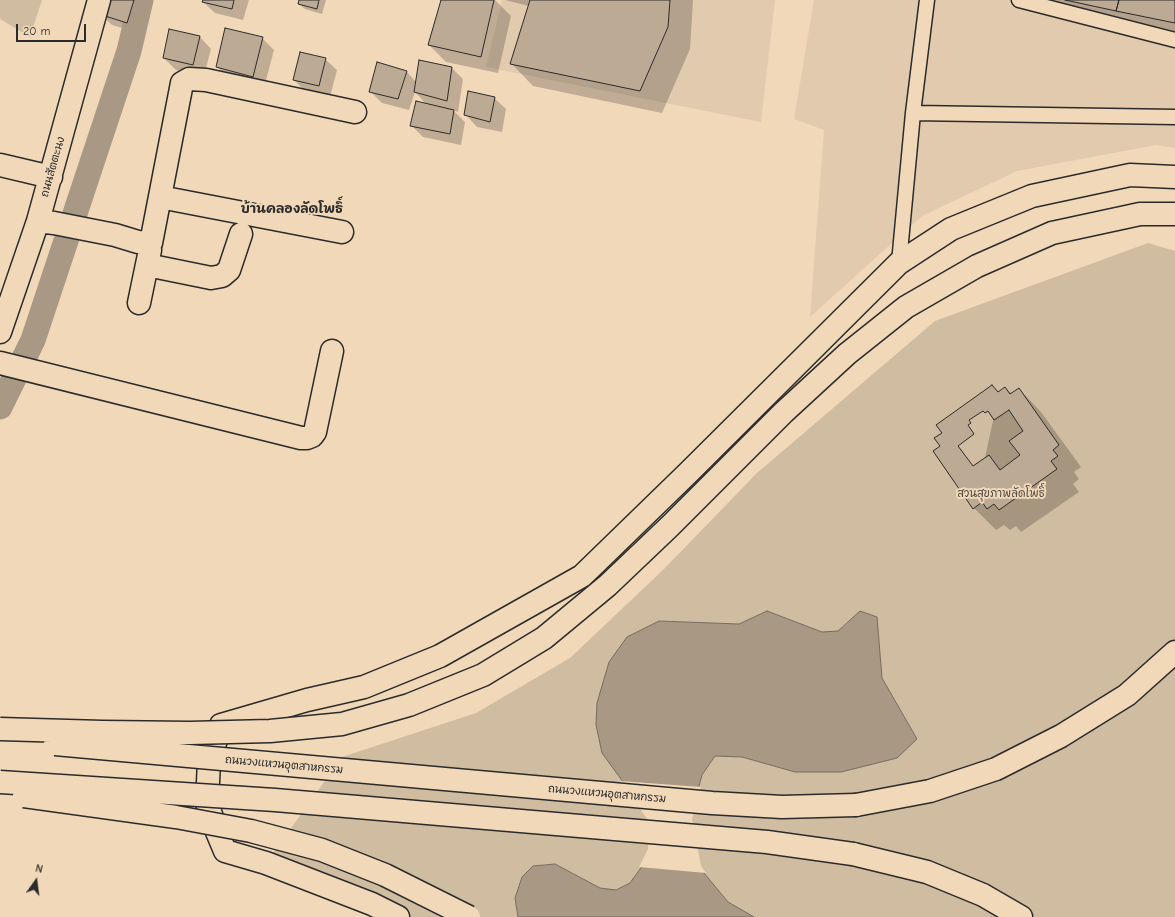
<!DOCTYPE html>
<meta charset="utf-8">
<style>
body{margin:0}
#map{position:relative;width:1175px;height:917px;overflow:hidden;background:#f1d8b9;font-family:"Comic Neue",sans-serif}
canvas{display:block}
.north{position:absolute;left:16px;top:861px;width:40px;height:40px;-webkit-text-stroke:3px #f1d8b9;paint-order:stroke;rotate:14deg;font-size:11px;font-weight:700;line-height:16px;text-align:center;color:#2b2b2b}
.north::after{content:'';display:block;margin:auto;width:14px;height:18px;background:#2b2b2b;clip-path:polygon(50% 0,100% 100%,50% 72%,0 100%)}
.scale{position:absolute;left:16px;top:24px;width:70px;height:18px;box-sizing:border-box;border:2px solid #2b2b2b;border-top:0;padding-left:5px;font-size:12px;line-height:14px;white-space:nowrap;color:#2b2b2b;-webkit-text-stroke:3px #f1d8b9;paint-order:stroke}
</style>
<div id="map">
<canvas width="1175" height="917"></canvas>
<div class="north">N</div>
<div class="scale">20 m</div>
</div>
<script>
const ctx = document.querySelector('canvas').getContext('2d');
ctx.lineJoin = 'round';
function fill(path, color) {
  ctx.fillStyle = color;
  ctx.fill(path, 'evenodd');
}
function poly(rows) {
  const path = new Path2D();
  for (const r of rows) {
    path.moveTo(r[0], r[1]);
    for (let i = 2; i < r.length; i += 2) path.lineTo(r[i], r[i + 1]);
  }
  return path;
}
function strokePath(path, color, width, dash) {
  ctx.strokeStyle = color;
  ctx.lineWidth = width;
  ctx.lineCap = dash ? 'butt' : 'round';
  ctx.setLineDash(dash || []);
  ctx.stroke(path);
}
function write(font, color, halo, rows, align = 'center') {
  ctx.font = font + ' "Comic Neue","Playpen Sans Thai",sans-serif';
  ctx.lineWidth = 4;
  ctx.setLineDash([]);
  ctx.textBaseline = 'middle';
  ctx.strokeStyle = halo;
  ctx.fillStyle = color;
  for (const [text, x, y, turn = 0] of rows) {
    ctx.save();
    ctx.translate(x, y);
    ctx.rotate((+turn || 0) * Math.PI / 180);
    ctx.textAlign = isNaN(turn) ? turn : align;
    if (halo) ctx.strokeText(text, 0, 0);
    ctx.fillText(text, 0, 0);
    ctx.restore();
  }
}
const built = poly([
 [502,0,775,0,761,122,486,67],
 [814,0,1175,0,1175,148,1156,145,1017,171,922,216,810,317,824,130,794,119]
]);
const green = poly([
 [0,0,42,0,30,37,0,19],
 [1148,243,1175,251,1175,917,754,917,728,902,699,867,690,819,702,775,715,756,742,757,795,772,917,739,882,678,877,617,860,611,838,631,822,632,767,611,739,624,659,621,650,819,650,850,643,865,630,883,616,890,600,888,555,864,533,866,522,877,515,898,518,917,392,917,266,863,342,757,476,713,570,658,664,569,757,473,935,321]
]);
const water = poly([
 [767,611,822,632,838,631,860,611,877,617,882,678,917,739,897,758,841,772,795,772,742,757,715,756,702,775,690,819,699,867,728,902,754,917,518,917,515,898,522,877,533,866,555,864,600,888,616,890,630,883,643,865,650,850,650,819,602,753,596,725,597,703,609,662,627,637,659,621,739,624,767,611]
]);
const pier = poly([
 [620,781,701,787,692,819,701,866,706,873,639,867,648,849,648,820]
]);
const shadow = poly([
 [105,0,149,0,139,33,112,25,100,13],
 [204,0,249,0,243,20,215,13,203,2],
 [300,0,326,0,322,14,305,9,299,4],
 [442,0,495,0,511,16,498,73,446,62,429,45],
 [505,0,693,0,690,49,662,113,533,86,511,63,529,6],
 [1022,0,1175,0,1175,40],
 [170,30,200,37,211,49,204,76,176,70,164,58],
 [262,38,274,50,264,88,229,78,217,67],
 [325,59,337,70,330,97,306,92,294,80],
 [452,68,463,79,458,112,453,110,465,122,461,145,423,137,411,125,427,105,415,92,409,110,382,103,370,91,406,71,416,82],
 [494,98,506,109,502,132,477,127,466,115],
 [1005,388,1012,394,1019,389,1041,412,1081,467,1074,472,1079,479,1073,484,1079,492,1021,532,1016,526,1010,530,1004,525,996,530,974,508,999,393]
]);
const canal = poly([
 [0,407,33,340,129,51,141,0]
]);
const building = poly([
 [104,0,134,0,127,23,99,14,104,0],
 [203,0,234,0,232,9,202,2,203,0],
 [299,0,319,0,317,9,298,4,299,0],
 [441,0,494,0,481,57,428,45,441,0],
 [530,0,670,0,668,27,640,91,510,64,530,0],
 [1065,0,1119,0,1116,11,1065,0],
 [1119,0,1175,0,1175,23,1116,11,1119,0],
 [225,28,263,37,253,77,216,67,225,28],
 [169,29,200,36,193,65,163,58,169,29],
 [300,52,326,58,319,86,293,80,300,52],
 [419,60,452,67,447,101,414,92,419,60],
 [377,62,407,71,398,99,369,92,377,62],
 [468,91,495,97,490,122,464,115,468,91],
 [416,101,454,110,450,134,410,126,416,101],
 [992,385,998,392,1005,387,1010,394,1019,388,1059,445,1053,450,1058,456,1051,461,1057,469,999,510,994,504,987,509,982,502,973,509,933,451,940,446,934,438,942,433,936,425,992,385],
 [1009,410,1023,431,1009,441,1020,455,1000,470,989,455,973,466,958,446,974,434,968,425,971,423,969,420,983,411,985,413,988,411,994,420,1009,410]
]);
const lane = poly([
 [1019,0,1175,40],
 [913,113,1175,117],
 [899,263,913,113,927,0]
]);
const street = poly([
 [0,165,51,177],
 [160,197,342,232],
 [38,221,54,223,115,235,138,242,151,243,182,83,189,79,206,80,355,112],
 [147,265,211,278,222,276,229,270,241,234],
 [139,303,150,250],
 [0,332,38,221,99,0],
 [0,363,301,438,307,438,312,436,315,432,332,351],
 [398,917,372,904,266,863,225,851,217,832,207,803,209,761,221,725,307,700,364,687,440,656,582,576,688,473,899,263,951,229,1032,196,1130,175,1175,177]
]);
const primary = poly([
 [856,805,930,791,996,769,1061,736,1127,695,1175,652],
 [853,854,927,872,983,895,1021,917]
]);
const primaryBridge = poly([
 [0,729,102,732,190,733,270,731,342,724,409,705,483,675,544,638,608,585,670,526,784,412,847,354,906,307,977,266,1052,233,1140,214,1175,214],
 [55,744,712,803,782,807,856,805],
 [0,782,275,800,767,842,853,854],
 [24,796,176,817,251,831,322,850,385,875,469,917]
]);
const streetNames = [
 ["ถนนสัตตะนง",53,167,-74],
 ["ถนนวงแหวนอุตสาหกรรม",284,765,5],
 ["ถนนวงแหวนอุตสาหกรรม",607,794,5]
];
const parkNames = [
 ["สวนสุขภาพลัดโพธิ์",1001,494]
];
const quarterNames = [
 ["บ้านคลองลัดโพธิ์",292,209]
];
fill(built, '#e1caae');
fill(green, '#d0bca1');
fill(water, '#a89884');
strokePath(water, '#766c60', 1);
fill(pier, '#f1d8b9');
fill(shadow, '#0003');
strokePath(canal, '#a89884', 25);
fill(building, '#bdaa94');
strokePath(building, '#2b2b2b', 1);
strokePath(lane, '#2b2b2b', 17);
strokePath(street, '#2b2b2b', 25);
strokePath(primary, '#2b2b2b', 25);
strokePath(lane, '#f1d8b9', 14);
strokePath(street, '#f1d8b9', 22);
strokePath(primary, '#f1d8b9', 22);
strokePath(primaryBridge, '#2b2b2b', 25, []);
strokePath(primaryBridge, '#f1d8b9', 22);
write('11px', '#2b2b2b', '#f1d8b9', streetNames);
write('11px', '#4c4843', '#f1d8b9', parkNames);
write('bold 13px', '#2b2b2b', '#f1d8b9', quarterNames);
</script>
